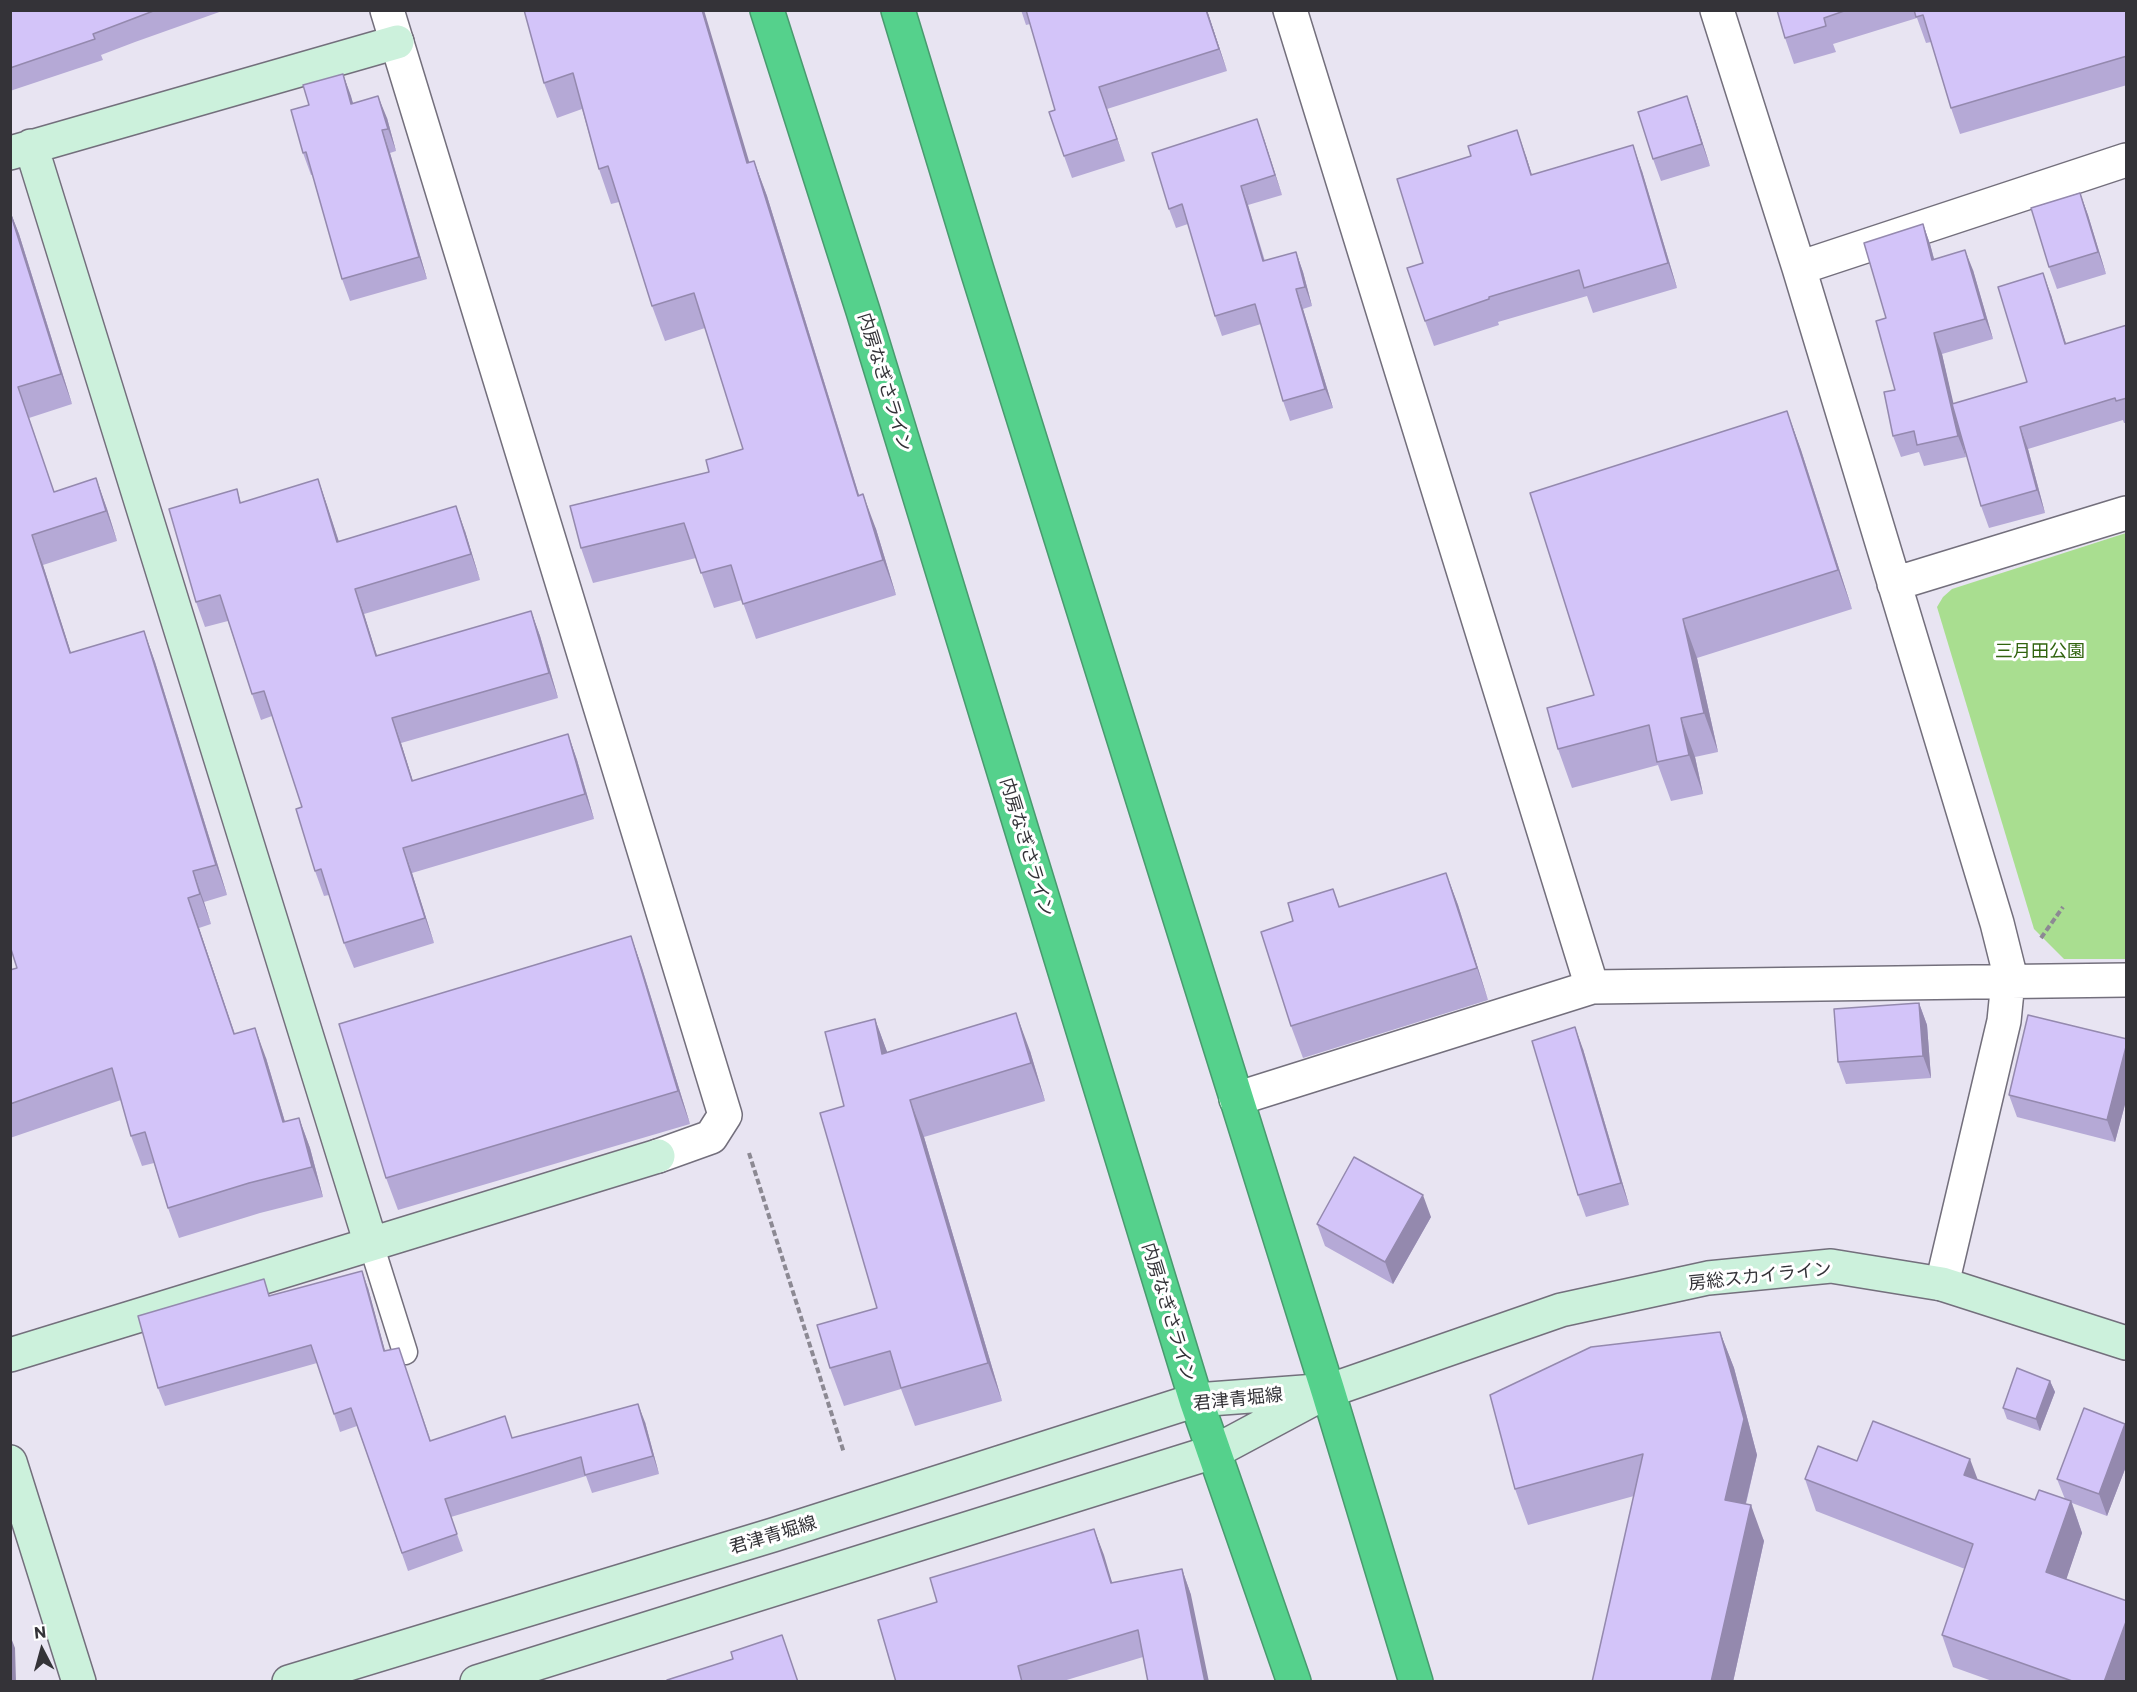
<!DOCTYPE html>
<meta charset="utf-8">
<style>
body{margin:0}
#map{position:relative;width:2137px;height:1692px;overflow:hidden;background:#e8e4f2;font-family:Commissioner,sans-serif}
canvas{display:block}
.frame{position:absolute;inset:0;border:12px solid #343338;pointer-events:none}
.north{position:absolute;left:12px;top:1620px;width:60px;height:60px;-webkit-text-stroke:4px #fff;paint-order:stroke;rotate:354deg;font-size:16px;font-weight:700;line-height:24px;text-align:center;color:#343338}
.north::after{content:'';display:block;margin:auto;width:21px;height:27px;background:#343338;clip-path:polygon(50% 0,100% 100%,50% 72%,0 100%)}
</style>
<div id="map">
<canvas width="2137" height="1692"></canvas>
<div class="frame"></div>
<div class="north">N</div>
</div>
<script>
const ctx = document.querySelector('canvas').getContext('2d');
ctx.lineJoin = 'round';
function fill(path, color) {
  ctx.fillStyle = color;
  ctx.fill(path, 'evenodd');
}
function poly(rows) {
  const path = new Path2D();
  for (const r of rows) {
    path.moveTo(r[0], r[1]);
    for (let i = 2; i < r.length; i += 2) path.lineTo(r[i], r[i + 1]);
  }
  return path;
}
function strokePath(path, color, width, dash) {
  ctx.strokeStyle = color;
  ctx.lineWidth = width;
  ctx.lineCap = dash ? 'butt' : 'round';
  ctx.setLineDash(dash || []);
  ctx.stroke(path);
}
function write(font, color, halo, rows, align = 'center') {
  ctx.font = font + ' Commissioner,"Noto Sans JP",sans-serif';
  ctx.lineWidth = 6;
  ctx.setLineDash([]);
  ctx.textBaseline = 'middle';
  ctx.strokeStyle = halo;
  ctx.fillStyle = color;
  for (const [text, x, y, turn = 0] of rows) {
    ctx.save();
    ctx.translate(x, y);
    ctx.rotate((+turn || 0) * Math.PI / 180);
    ctx.textAlign = isNaN(turn) ? turn : align;
    if (halo) ctx.strokeText(text, 0, 0);
    ctx.fillText(text, 0, 0);
    ctx.restore();
  }
}
const green = poly([
 [2126,533,2126,959,2064,959,2034,929,1937,607,1943,597,1952,589]
]);
const path = poly([
 [2041,938,2063,907],
 [749,1153,844,1453]
]);
const lane = poly([
 [371,1244,405,1352]
]);
const street = poly([
 [387,10,725,1115,711,1137,658,1156],
 [1290,10,1592,987],
 [1717,10,1799,268,1997,923,2009,971,2004,1021,1942,1284],
 [1799,268,2126,160],
 [1894,584,2126,513],
 [1236,1099,1592,987,2126,980]
]);
const secondary = poly([
 [31,146,371,1244],
 [10,153,397,42],
 [10,1355,658,1156],
 [10,1462,79,1682],
 [289,1682,773,1535,1196,1400,1317,1391],
 [477,1682,1216,1451,1328,1391,1561,1310,1708,1278,1831,1266,1942,1284,2126,1343]
]);
const highway = poly([
 [767,10,863,311,1196,1400,1294,1682],
 [898,10,977,270,1328,1391,1416,1682]
]);
const wall = poly([
 [10,10,225,10,135,42,101,55,103,60,10,91],
 [524,10,749,162,754,161,767,196,859,495,876,529,896,595,756,639,742,600,714,608,696,558,593,583,581,548,709,472,743,449,705,328,665,341,652,306,619,202,611,204,599,169,582,109,557,118,544,83],
 [1021,10,1207,10,1227,71,1107,109,1125,161,1072,178,1064,156,1055,110,1030,24,1026,25],
 [1777,10,2127,10,2127,85,1960,134,1951,108,1931,42,1926,43,1917,18,1833,44,1836,52,1794,64,1785,38],
 [343,74,353,103,387,118,396,151,390,153,427,279,350,301,342,279,313,175,311,175,303,153],
 [1695,119,1710,166,1661,181,1653,159],
 [1264,139,1282,195,1248,205,1265,261,1296,252,1303,272,1312,306,1303,309,1333,408,1290,421,1283,401,1261,324,1222,336,1215,316,1188,224,1176,228,1169,209],
 [1526,156,1532,175,1642,171,1677,288,1593,313,1587,296,1498,322,1499,325,1434,346,1425,321,1423,263],
 [2080,193,2088,215,2106,274,2057,289,2049,267],
 [10,211,19,234,72,404,29,418,54,492,96,478,107,509,117,541,43,565,71,653,144,631,155,662,227,895,204,902,211,924,199,928,235,1034,266,1058,285,1122,299,1118,310,1148,323,1197,260,1213,179,1238,168,1208,154,1163,142,1166,131,1136,121,1100,10,1138,10,970,17,968],
 [1923,224,1930,244,1934,259,1973,270,1993,339,1942,354,1953,404,2027,382,2051,295,2066,344,2127,325,2127,423,2124,423,2123,420,2028,449,2045,513,1989,528,1981,506,1958,423,1966,457,1924,466,1919,452,1901,457,1893,436,1895,390,1886,318],
 [1787,411,1801,450,1852,609,1697,658,1718,752,1695,757,1703,794,1671,801,1658,765,1572,788,1558,749],
 [318,479,339,542,465,531,480,580,364,614,377,656,531,611,540,636,558,698,401,743,413,781,568,734,577,760,594,819,412,873,434,943,354,968,344,943,329,895,324,896,315,871,302,807,272,716,261,720,252,694,228,621,205,627,196,602,237,489,241,503],
 [1446,873,1458,905,1488,1000,1303,1058,1291,1026,1293,921,1333,889,1340,907],
 [631,936,642,968,690,1124,398,1210,386,1178],
 [1919,1003,1927,1025,1931,1078,1846,1084,1838,1062],
 [875,1019,887,1052,1030,1051,1045,1101,924,1137,1002,1401,915,1426,901,1389,844,1406,830,1368,877,1308,844,1106],
 [2127,1039,2127,1097,2115,1142,2017,1117,2009,1095],
 [1583,1049,1629,1205,1586,1217,1578,1195],
 [1431,1217,1393,1284,1325,1246,1317,1224],
 [368,1288,385,1351,405,1366,431,1441,512,1438,645,1422,659,1474,592,1493,586,1476,451,1517,463,1551,408,1571,357,1426,340,1432,317,1363,165,1406,158,1388,270,1296],
 [1720,1332,1734,1368,1757,1455,1746,1504,1764,1541,1733,1682,1592,1682,1634,1496,1528,1525,1515,1489],
 [2050,1381,2055,1392,2040,1431,2007,1419,2003,1408],
 [2125,1424,2127,1426,2127,1464,2107,1516,2072,1503,2082,1533,2066,1579,2127,1682,1995,1682,1953,1667,1942,1635,1965,1569,1816,1511,1805,1479,1857,1461,1978,1480,2035,1500,2065,1499,2057,1479],
 [1094,1529,1112,1583,1182,1569,1191,1595,1143,1657,1060,1682,896,1682,937,1602]
]);
const shadedWall = poly([
 [702,10,704,10,760,198,747,163],
 [1206,10,1207,10,1227,71,1219,49],
 [343,74,351,96,359,126,351,104],
 [1099,87,1107,109,1125,161,1117,139],
 [378,96,387,118,396,151,388,129],
 [1687,96,1695,119,1710,166,1702,144],
 [1257,119,1264,139,1282,195,1275,175],
 [382,130,390,153,427,279,419,257],
 [1517,130,1526,156,1540,201,1531,175],
 [1633,145,1642,171,1677,288,1668,263],
 [754,161,767,196,870,531,858,496],
 [1241,186,1248,205,1270,281,1263,261],
 [2080,193,2088,215,2106,274,2098,252],
 [10,211,19,234,72,404,61,374],
 [1923,224,1930,244,1940,281,1932,260],
 [1965,250,1973,270,1993,339,1985,319],
 [1296,252,1303,272,1312,306,1305,287],
 [2043,273,2051,295,2073,366,2065,344],
 [1296,289,1303,309,1333,408,1325,389],
 [1934,333,1942,354,1966,457,1958,436],
 [1787,411,1801,450,1852,609,1838,570],
 [2020,427,2028,449,2045,513,2037,490],
 [96,478,107,509,117,541,106,511],
 [318,479,327,505,347,567,337,542],
 [863,494,876,529,896,595,883,560],
 [456,506,465,531,480,580,471,554],
 [32,535,43,565,81,684,70,653],
 [355,589,364,614,385,681,376,656],
 [531,611,540,636,558,698,549,673],
 [1683,619,1697,658,1718,752,1704,713],
 [144,631,155,662,227,895,216,865],
 [392,718,401,743,421,807,412,781],
 [1681,718,1695,757,1703,794,1689,755],
 [568,734,577,760,594,819,585,794],
 [403,848,412,873,434,943,425,918],
 [193,871,204,902,211,924,200,894],
 [1446,873,1458,905,1488,1000,1477,968],
 [188,898,199,928,245,1065,234,1034],
 [631,936,642,968,690,1124,678,1091],
 [1919,1003,1927,1025,1931,1078,1923,1056],
 [1016,1013,1030,1051,1045,1101,1031,1063],
 [875,1019,889,1057,882,1054],
 [1575,1027,1583,1049,1629,1205,1621,1183],
 [255,1028,266,1058,294,1152,283,1122],
 [2127,1043,2127,1097,2115,1142,2107,1120],
 [910,1100,924,1137,1002,1401,988,1363],
 [299,1118,310,1148,323,1197,312,1167],
 [1423,1195,1431,1217,1393,1284,1385,1262],
 [362,1271,368,1288,390,1369,384,1351],
 [1720,1332,1734,1368,1757,1455,1738,1536,1725,1500],
 [2050,1381,2055,1392,2040,1431,2036,1419],
 [638,1404,645,1422,659,1474,653,1456],
 [2125,1424,2127,1426,2127,1464,2107,1516,2099,1494],
 [1970,1459,1982,1491,1964,1475],
 [2071,1501,2082,1533,2058,1604,2046,1572],
 [1751,1505,1764,1541,1733,1682,1711,1682],
 [1094,1529,1104,1555,1120,1609,1111,1583],
 [1182,1569,1191,1595,1209,1682,1205,1682],
 [2127,1619,2127,1682,2104,1682],
 [10,1635,15,1648,16,1682,10,1682]
]);
const building = poly([
 [10,10,156,10,93,34,95,39,10,68,10,10],
 [524,10,702,10,747,163,754,161,858,496,863,494,883,560,743,604,731,565,701,573,684,523,581,548,570,506,709,472,706,460,743,449,694,293,652,306,608,166,599,169,573,73,544,83,524,10],
 [1026,10,1206,10,1219,49,1099,87,1117,139,1064,156,1049,112,1055,110,1026,10],
 [1777,10,1847,10,1824,18,1826,26,1785,38,1777,10],
 [1914,10,2127,10,2127,56,1951,108,1923,15,1916,17,1914,10],
 [343,74,351,104,378,96,388,129,382,130,419,257,342,279,306,152,303,153,291,110,309,105,303,85,343,74],
 [1687,96,1702,144,1653,159,1638,112,1687,96],
 [1257,119,1275,175,1241,186,1263,261,1296,252,1305,287,1296,289,1325,389,1283,401,1255,304,1215,316,1182,204,1169,209,1152,153,1257,119],
 [1517,130,1531,175,1633,145,1668,263,1584,288,1579,270,1489,297,1489,299,1425,321,1407,268,1423,263,1397,179,1471,156,1468,146,1517,130],
 [2080,193,2098,252,2049,267,2031,208,2080,193],
 [10,212,61,374,18,387,54,492,96,478,106,511,32,535,70,653,144,631,216,865,193,871,200,894,188,898,234,1034,255,1028,283,1122,299,1118,312,1167,249,1183,168,1208,145,1132,131,1136,112,1068,10,1104,10,970,17,968,10,946,10,212],
 [1923,224,1932,260,1965,250,1985,319,1934,333,1958,436,1917,445,1914,431,1893,436,1884,392,1895,390,1876,321,1886,318,1864,243,1923,224],
 [2043,273,2065,344,2127,325,2127,398,2116,401,2115,398,2020,427,2037,490,1981,506,1952,404,2027,382,1998,287,2043,273],
 [1787,411,1838,570,1683,619,1704,713,1681,718,1689,755,1657,762,1649,725,1558,749,1547,708,1594,695,1530,493,1787,411],
 [318,479,337,542,456,506,471,554,355,589,376,656,531,611,549,673,392,718,412,781,568,734,585,794,403,848,425,918,344,943,321,869,315,871,296,809,302,807,264,691,252,694,220,595,196,602,169,509,237,489,240,503,318,479],
 [1446,873,1477,968,1291,1026,1261,932,1293,921,1288,903,1333,889,1339,907,1446,873],
 [631,936,678,1091,386,1178,339,1024,631,936],
 [1919,1003,1923,1056,1838,1062,1834,1009,1919,1003],
 [1016,1013,1031,1063,910,1100,988,1363,901,1388,890,1351,830,1368,817,1325,877,1308,820,1113,844,1106,825,1032,875,1019,882,1054,1016,1013],
 [2028,1015,2127,1039,2127,1043,2107,1120,2009,1095,2028,1015],
 [1575,1027,1621,1183,1578,1195,1532,1041,1575,1027],
 [1354,1157,1423,1195,1385,1262,1317,1224,1354,1157],
 [362,1271,384,1351,399,1348,430,1441,505,1416,512,1438,638,1404,653,1456,585,1475,581,1457,445,1499,457,1534,402,1553,351,1408,334,1414,311,1345,158,1388,138,1316,264,1279,269,1296,362,1271],
 [1720,1332,1744,1419,1725,1500,1751,1505,1711,1682,1592,1682,1643,1454,1515,1489,1490,1395,1591,1347,1720,1332],
 [2017,1368,2050,1381,2036,1419,2003,1408,2017,1368],
 [2084,1408,2125,1424,2099,1494,2057,1479,2084,1408],
 [1873,1421,1970,1459,1964,1475,2035,1500,2039,1490,2071,1501,2046,1572,2127,1601,2127,1619,2104,1682,2075,1682,1942,1635,1973,1544,1805,1479,1818,1446,1857,1461,1873,1421],
 [1094,1529,1111,1583,1182,1569,1205,1682,1148,1682,1138,1630,1018,1666,1022,1682,896,1682,878,1620,937,1602,930,1578,1094,1529],
 [782,1635,798,1682,667,1682,667,1680,733,1659,731,1652,782,1635]
]);
const streetNames = [
 ["内房なぎさライン",885,382,73],
 ["内房なぎさライン",1027,847,73],
 ["房総スカイライン",1760,1276,-6],
 ["内房なぎさライン",1169,1312,73],
 ["君津青堀線",1238,1399,-6],
 ["君津青堀線",773,1535,-17]
];
const parkNames = [
 ["三月田公園",2040,651]
];
fill(green, '#a9de90');
strokePath(lane, '#736f7c', 27);
strokePath(street, '#736f7c', 36);
strokePath(secondary, '#736f7c', 36);
strokePath(highway, '#499a6f', 36);
strokePath(path, '#8c8993', 4, [6, 3]);
strokePath(lane, '#fff', 24);
strokePath(street, '#fff', 33);
strokePath(secondary, '#ccf1dc', 33);
strokePath(highway, '#55d18c', 33);
fill(wall, '#b5a9d6');
fill(shadedWall, '#9489ae');
fill(building, '#d3c4f9');
strokePath(building, '#9489ae', 1.5);
write('18px', '#343338', '#fff', streetNames);
write('18px', '#31640f', '#fff', parkNames);
</script>
